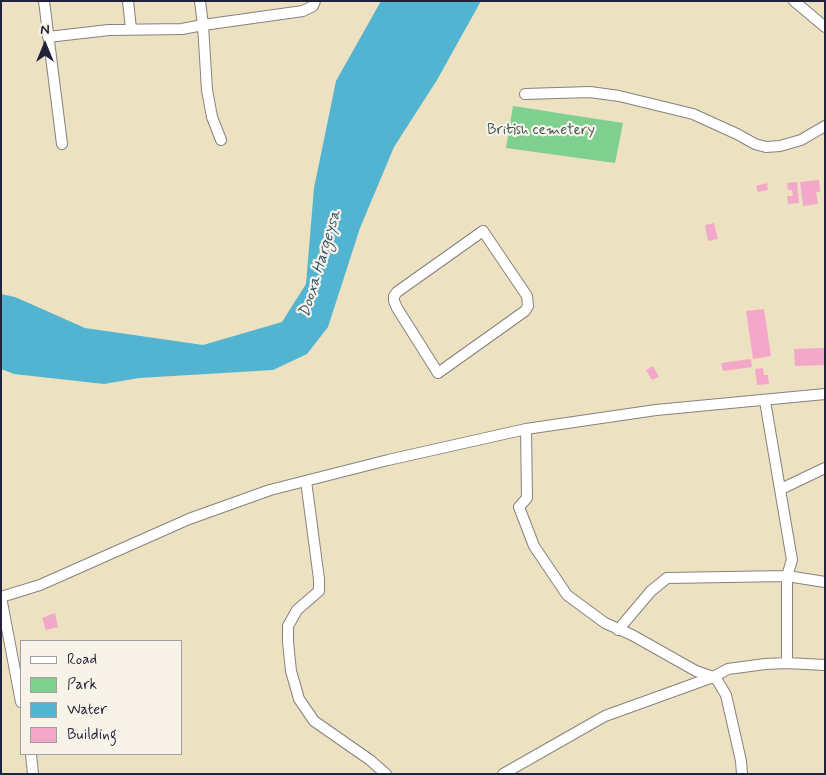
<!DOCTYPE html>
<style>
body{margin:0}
#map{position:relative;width:826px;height:775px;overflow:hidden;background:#ece1c0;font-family:Mynerve,sans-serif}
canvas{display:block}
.frame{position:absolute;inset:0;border:2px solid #22223b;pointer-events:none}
.legend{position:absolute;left:20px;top:640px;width:162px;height:115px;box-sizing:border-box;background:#f7f3e8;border:1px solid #a29fa3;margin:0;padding:6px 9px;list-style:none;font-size:15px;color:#22223b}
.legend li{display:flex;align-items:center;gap:10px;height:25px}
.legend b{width:25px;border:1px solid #a29fa3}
.north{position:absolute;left:20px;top:20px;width:50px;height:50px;-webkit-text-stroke:4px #f7f3e8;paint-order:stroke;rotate:0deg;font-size:14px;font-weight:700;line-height:20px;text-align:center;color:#22223b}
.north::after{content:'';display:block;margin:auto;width:18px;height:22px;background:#22223b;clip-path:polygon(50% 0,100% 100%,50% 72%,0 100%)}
</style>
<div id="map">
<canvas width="826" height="775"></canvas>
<div class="frame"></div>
<ul class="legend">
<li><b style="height:6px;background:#fff"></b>Road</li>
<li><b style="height:14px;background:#7fcf8f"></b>Park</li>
<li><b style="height:14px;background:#52b4d0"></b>Water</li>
<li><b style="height:14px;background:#f3a8c9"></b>Building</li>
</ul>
<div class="north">N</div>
</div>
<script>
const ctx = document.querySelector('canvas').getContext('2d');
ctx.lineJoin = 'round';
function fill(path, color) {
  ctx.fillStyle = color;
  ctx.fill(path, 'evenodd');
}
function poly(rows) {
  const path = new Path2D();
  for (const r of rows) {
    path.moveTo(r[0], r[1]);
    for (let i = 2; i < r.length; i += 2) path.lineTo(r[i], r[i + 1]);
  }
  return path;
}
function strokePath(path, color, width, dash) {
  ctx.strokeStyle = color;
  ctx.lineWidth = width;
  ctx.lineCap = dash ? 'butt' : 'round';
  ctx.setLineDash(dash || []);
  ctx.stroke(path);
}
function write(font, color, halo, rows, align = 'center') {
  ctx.font = font + ' Mynerve,sans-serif';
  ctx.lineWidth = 4.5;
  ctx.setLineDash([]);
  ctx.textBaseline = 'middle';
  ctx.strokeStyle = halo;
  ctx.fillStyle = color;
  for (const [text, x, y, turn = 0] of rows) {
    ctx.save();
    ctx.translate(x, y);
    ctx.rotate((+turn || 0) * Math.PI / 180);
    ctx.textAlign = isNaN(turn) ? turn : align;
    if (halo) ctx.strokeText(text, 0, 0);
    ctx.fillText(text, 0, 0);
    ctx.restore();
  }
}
const green = poly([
 [513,106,623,123,615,163,506,148]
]);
const water = poly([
 [381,1,481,1,437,80,394,147,360,228,328,327,307,354,273,370,139,378,104,384,14,374,1,369,1,294,15,297,85,328,203,345,282,322,306,284,314,188,336,81]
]);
const building = poly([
 [819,180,820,192,816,192,818,204,803,206,800,182],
 [797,182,799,203,788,204,787,196,793,196,792,190,788,190,787,183],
 [767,183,768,190,758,192,756,186],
 [714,223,718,239,708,241,705,225],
 [764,309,771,356,753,359,746,311],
 [825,348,825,365,795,366,794,349],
 [751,359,752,367,723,371,721,363],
 [653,366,659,377,652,380,646,370],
 [763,368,764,375,768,375,769,384,757,385,755,369],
 [55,613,58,627,46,630,42,618]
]);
const minor = poly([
 [44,1,62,144],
 [128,1,131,29],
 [794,1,825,27],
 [48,37,109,30,182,29,203,25,200,1],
 [525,94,590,92,619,96,693,114,737,134,755,144,766,147,780,146,801,140,825,126],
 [221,140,212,117,207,90,203,25,303,11,313,6,315,1],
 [483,231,527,296,528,306,525,311,438,373,397,308,394,301,394,296,397,292,483,231],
 [526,429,527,498,519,507,534,546,567,595,605,623,632,635,696,671,713,677,728,669,765,664,787,663,787,576,792,560,765,401],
 [306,481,319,579,319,591,297,610,288,626,288,642,291,671,299,699,314,721,370,760,386,774],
 [781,489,825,468],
 [618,630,651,591,667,578,787,576,825,582],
 [787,663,825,665],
 [21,702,1,597,40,585,189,519,270,490,388,460,526,429,656,410,825,394],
 [31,754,33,774],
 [503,774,605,716,713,677,717,680,726,695,741,761,742,774]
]);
const parkNames = [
 ["British cemetery",541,131]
];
const waterNames = [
 ["Dooxa Hargeysa",321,264,-73]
];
fill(green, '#7fcf8f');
fill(water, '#52b4d0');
fill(building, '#f3a8c9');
strokePath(minor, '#87827e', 12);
strokePath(minor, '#fff', 10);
write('15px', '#3e5654', '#f7f3e8', parkNames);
write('italic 16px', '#33556f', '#f7f3e8', waterNames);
</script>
